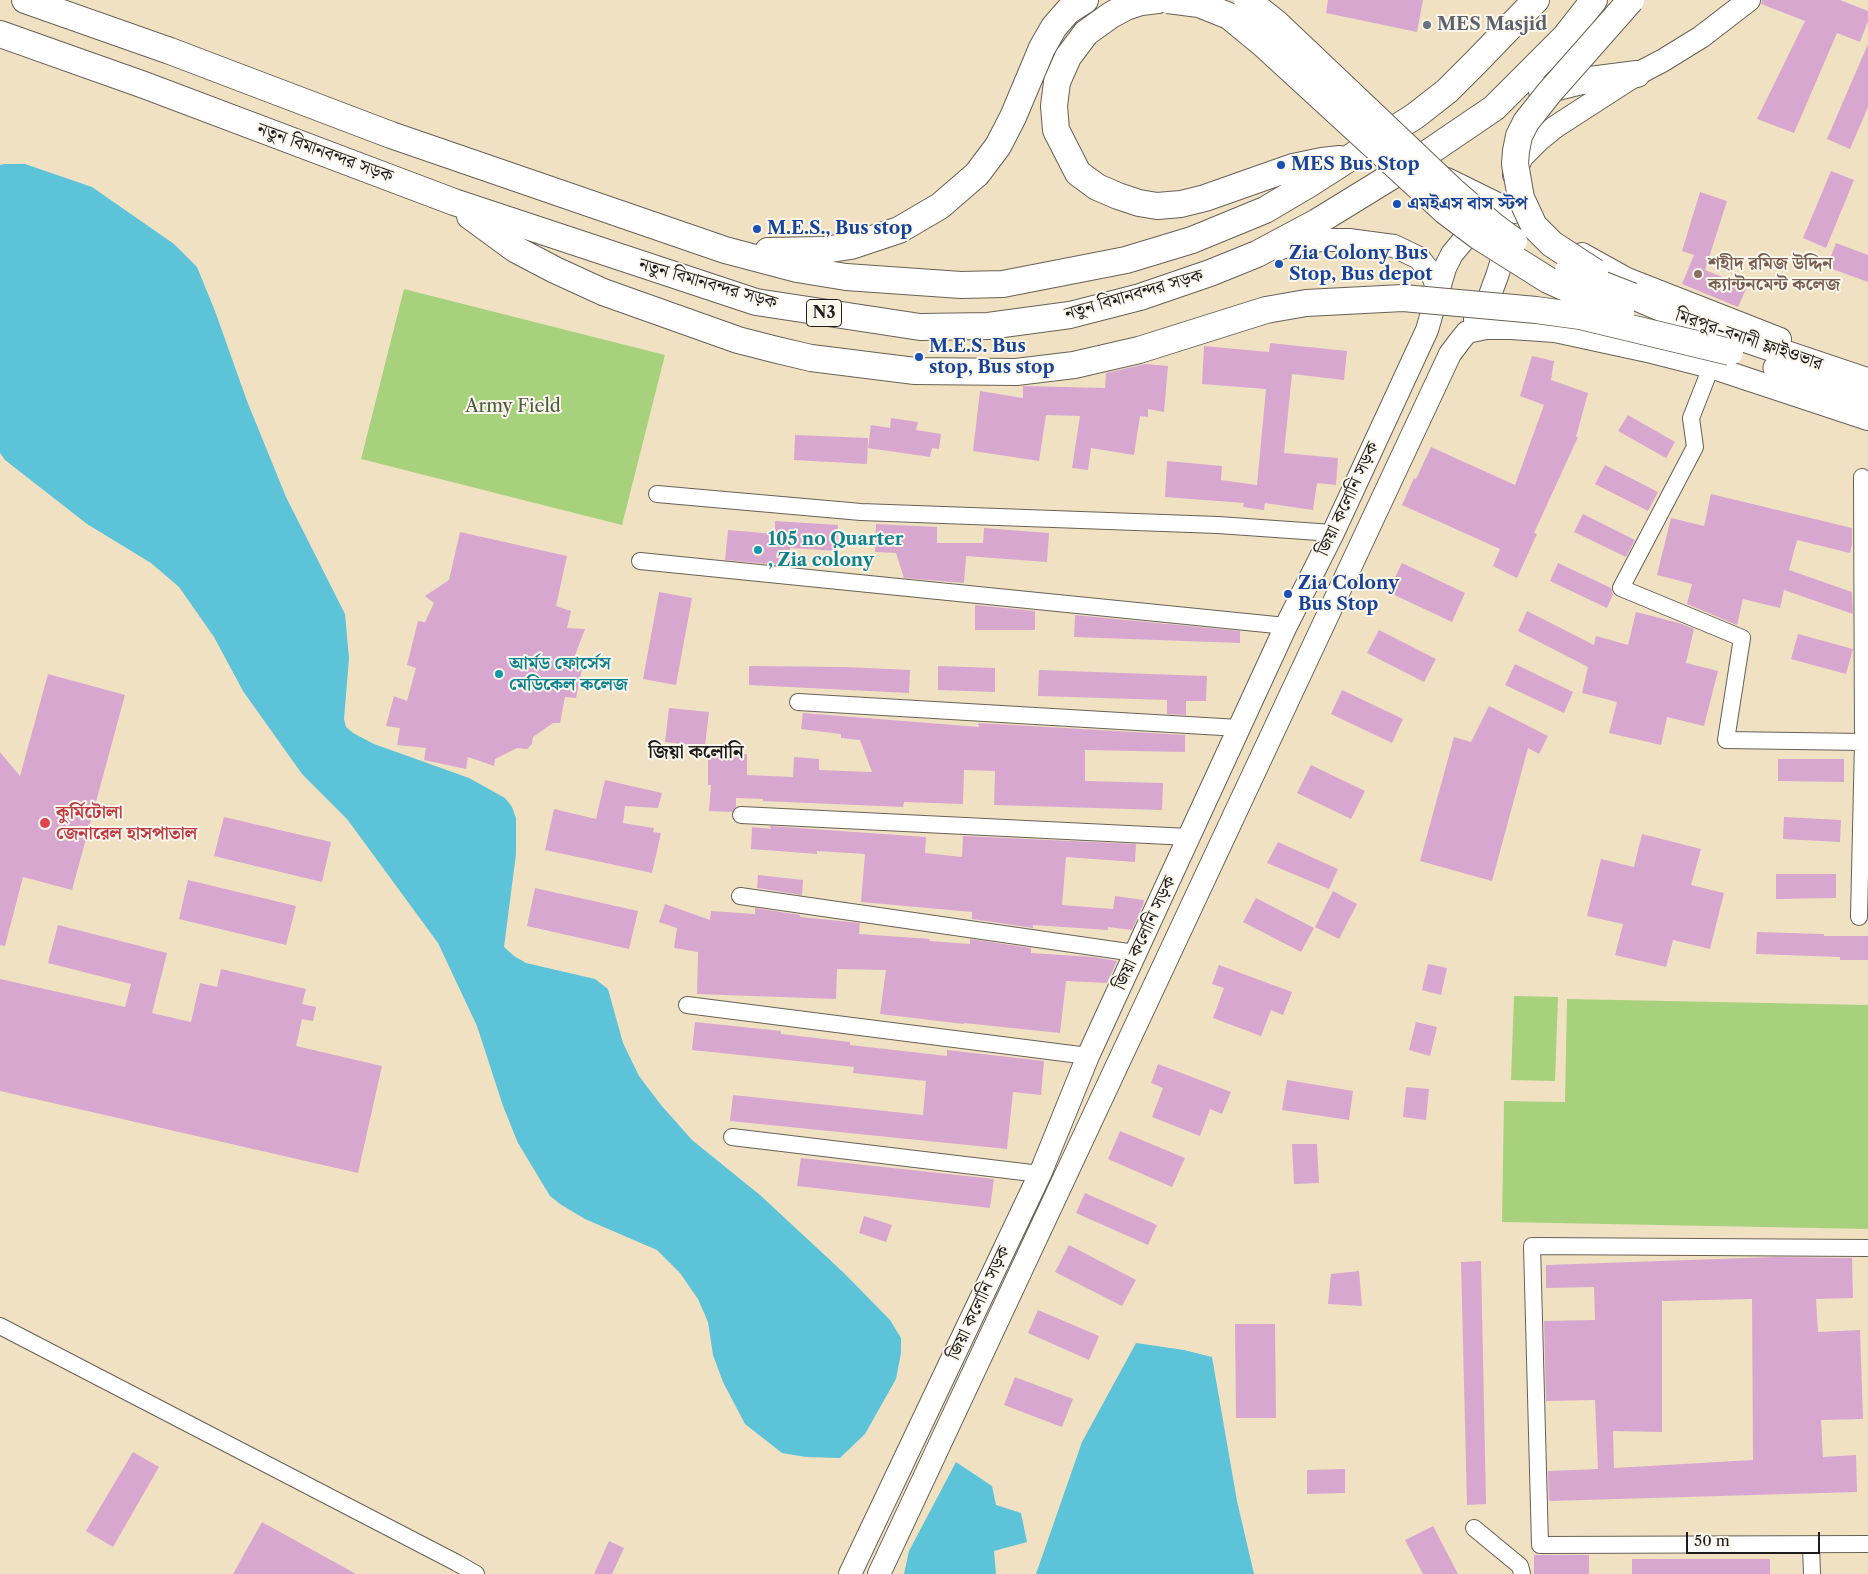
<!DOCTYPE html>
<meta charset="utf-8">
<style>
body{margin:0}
#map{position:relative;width:1868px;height:1574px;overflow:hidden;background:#f1e1c3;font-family:"Libre Caslon Text",serif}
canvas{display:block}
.scale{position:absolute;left:1686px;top:1532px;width:134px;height:22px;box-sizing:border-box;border:2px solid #1c1c1c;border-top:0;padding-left:6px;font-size:15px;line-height:18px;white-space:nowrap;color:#1c1c1c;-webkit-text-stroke:4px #fbf7ec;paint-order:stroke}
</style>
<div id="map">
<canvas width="1868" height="1574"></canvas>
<div class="scale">50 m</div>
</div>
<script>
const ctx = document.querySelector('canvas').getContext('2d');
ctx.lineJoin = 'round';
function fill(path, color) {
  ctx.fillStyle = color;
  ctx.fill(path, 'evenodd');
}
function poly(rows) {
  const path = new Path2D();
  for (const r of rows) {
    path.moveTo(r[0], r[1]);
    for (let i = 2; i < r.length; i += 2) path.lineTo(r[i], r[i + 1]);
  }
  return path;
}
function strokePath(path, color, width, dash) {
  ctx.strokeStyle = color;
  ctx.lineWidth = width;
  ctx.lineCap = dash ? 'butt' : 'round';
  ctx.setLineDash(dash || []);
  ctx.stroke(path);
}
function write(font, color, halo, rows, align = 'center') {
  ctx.font = font + ' "Libre Caslon Text","Noto Serif Bengali",serif';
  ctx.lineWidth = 4;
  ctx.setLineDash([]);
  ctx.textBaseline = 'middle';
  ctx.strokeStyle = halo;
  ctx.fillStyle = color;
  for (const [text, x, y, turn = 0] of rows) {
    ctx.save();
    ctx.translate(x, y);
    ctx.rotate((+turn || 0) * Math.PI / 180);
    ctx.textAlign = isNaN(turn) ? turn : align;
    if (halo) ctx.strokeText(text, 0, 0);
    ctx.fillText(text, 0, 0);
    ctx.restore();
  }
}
const green = poly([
 [404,289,665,355,622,525,361,459],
 [1514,996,1558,997,1555,1081,1511,1080],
 [1567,999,1868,1005,1868,1229,1502,1222,1504,1101,1565,1102]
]);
const water = poly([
 [4,164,25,164,92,187,174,244,197,267,215,311,247,401,286,497,345,614,349,658,344,719,346,727,353,733,374,744,469,778,505,798,512,807,516,818,516,854,504,947,514,956,526,963,595,979,608,989,623,1043,639,1076,661,1105,692,1140,760,1195,844,1273,890,1320,901,1338,901,1353,896,1379,865,1434,840,1458,806,1457,782,1453,745,1424,723,1382,713,1355,708,1322,698,1299,680,1273,657,1250,585,1219,560,1204,550,1196,518,1143,503,1106,477,1026,438,943,347,819,302,774,243,691,214,637,179,587,151,563,87,524,5,460,0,453,0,165],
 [1136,1343,1184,1350,1212,1357,1237,1501,1254,1574,1036,1574,1082,1442],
 [956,1462,992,1486,996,1505,1021,1513,1027,1542,994,1551,996,1574,904,1574,909,1551]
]);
const building = poly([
 [1328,0,1423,0,1417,32,1326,13],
 [1762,0,1840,0,1868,11,1868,21,1860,42,1837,33,1794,133,1757,119,1805,21,1761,4],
 [1868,44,1868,107,1850,149,1827,139],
 [1831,171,1854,180,1826,248,1803,238],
 [1700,192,1727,201,1705,270,1747,287,1738,307,1682,284,1694,255,1682,251],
 [1836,243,1868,255,1868,282,1827,267],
 [1270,343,1347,351,1344,380,1292,374,1284,453,1338,458,1336,485,1317,483,1313,510,1265,503,1264,510,1243,507,1244,503,1165,497,1167,461,1222,466,1221,480,1257,485,1266,389,1202,384,1204,346,1269,352],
 [1532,356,1554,361,1551,380,1588,393,1576,437,1578,437,1534,533,1537,534,1517,578,1493,566,1500,549,1402,505,1414,478,1416,479,1431,447,1515,485,1544,405,1520,396],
 [1146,364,1168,366,1164,412,1148,409,1148,417,1140,416,1134,455,1091,448,1088,470,1072,468,1080,416,1046,415,1039,461,973,451,980,391,1023,398,1023,386,1105,388,1106,373],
 [1628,415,1675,442,1666,458,1618,431],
 [891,418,918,422,916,430,941,434,939,449,932,448,930,457,868,448,871,425,890,428],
 [795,435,868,438,867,464,794,460],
 [1605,465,1658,492,1648,511,1595,484],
 [1711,494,1852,528,1852,544,1850,553,1797,540,1789,570,1852,592,1853,614,1784,590,1780,608,1743,599,1737,625,1687,604,1692,584,1657,575,1671,518,1704,526],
 [1583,514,1635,540,1626,557,1574,532],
 [775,521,838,525,837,551,790,548,791,566,725,560,728,530,775,534],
 [876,524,937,527,937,543,983,543,984,528,1049,533,1047,562,966,556,964,583,904,578,896,553,875,552],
 [460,532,567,556,556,606,571,611,567,628,585,629,574,658,584,659,576,698,565,697,560,723,553,723,533,737,532,744,527,749,517,748,495,759,494,766,468,757,466,769,424,760,426,748,397,745,400,728,386,726,394,696,407,701,416,668,407,665,418,621,425,622,434,603,425,596,449,580],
 [1402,563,1465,593,1452,622,1388,592],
 [1558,563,1611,588,1613,594,1607,608,1550,581],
 [659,592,692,598,676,685,643,679],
 [975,605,1035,611,1035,630,975,630],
 [1527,611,1594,645,1596,636,1628,645,1636,612,1679,623,1694,629,1686,663,1718,671,1704,726,1667,717,1661,745,1609,733,1617,702,1582,693,1588,667,1518,631],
 [1075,615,1240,631,1240,643,1074,637],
 [1379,630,1436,659,1424,682,1367,653],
 [1798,634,1853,649,1846,674,1791,659],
 [1515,664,1573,692,1564,713,1505,685],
 [749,666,845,667,910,670,909,693,749,685],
 [938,666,995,668,995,692,938,690],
 [1039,670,1207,676,1206,701,1186,701,1186,715,1167,714,1167,700,1038,696],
 [48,674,125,695,72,890,23,877,5,946,0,945,0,752,20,776],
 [1342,690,1403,719,1392,743,1331,714],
 [1489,706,1548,736,1539,754,1528,748,1492,881,1420,861,1454,737,1471,742],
 [669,708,709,712,705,746,665,742],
 [803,713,979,727,978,723,1185,735,1185,752,1085,750,1085,781,1163,783,1162,810,994,805,995,771,964,770,963,804,904,802,903,807,763,801,763,799,736,798,736,807,732,812,709,811,711,785,708,785,708,754,747,754,747,775,793,777,794,757,819,759,819,770,872,772,860,740,841,738,841,734,801,729],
 [1778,759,1844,759,1844,782,1778,781],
 [1311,765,1365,791,1351,819,1297,793],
 [605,780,662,793,658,808,625,806,623,823,654,828,653,832,661,833,652,873,545,850,554,809,596,819],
 [224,817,331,842,322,882,214,856],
 [1784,817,1841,820,1840,842,1783,839],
 [770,826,926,837,925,853,962,857,963,836,1136,844,1135,862,1066,857,1062,905,1113,909,1115,896,1144,900,1143,905,1132,930,1108,927,1108,930,1033,925,1033,928,972,919,972,912,861,902,865,854,817,851,817,854,751,849,752,827,771,829],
 [1642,834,1701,849,1691,885,1724,893,1710,949,1673,940,1666,967,1615,955,1623,924,1587,916,1601,859,1634,867],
 [1278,842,1338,869,1329,889,1267,863],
 [1776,874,1836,874,1836,898,1776,899],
 [758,875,803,880,802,895,757,888],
 [188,880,296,906,286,945,179,919],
 [535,888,638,911,629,949,527,926],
 [1333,891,1357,904,1339,939,1315,927],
 [1256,898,1314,928,1301,952,1243,922],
 [665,904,710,920,711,911,755,914,755,908,800,915,800,917,860,923,859,934,930,939,929,941,970,944,970,939,1031,948,1031,953,1093,957,1117,961,1107,983,1066,981,1060,1033,964,1023,964,1024,880,1014,886,970,837,969,836,999,697,994,698,952,674,948,677,928,659,922],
 [58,925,167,953,152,1013,191,1022,200,983,217,987,221,969,306,989,302,1004,316,1007,313,1021,302,1019,296,1046,382,1066,358,1173,0,1091,0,979,125,1007,131,984,48,963],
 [1757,932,1824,934,1824,936,1868,936,1868,960,1840,960,1840,957,1756,954],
 [1428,964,1447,968,1441,995,1422,990],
 [1219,965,1292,992,1283,1015,1271,1010,1261,1036,1213,1018,1224,988,1212,984],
 [695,1022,781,1031,781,1034,850,1042,850,1045,947,1056,947,1050,1044,1061,1041,1095,1013,1092,1007,1149,730,1121,733,1095,923,1115,926,1081,853,1073,854,1067,692,1050],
 [1416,1022,1437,1027,1430,1056,1409,1050],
 [1158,1064,1231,1092,1222,1114,1210,1109,1200,1136,1152,1117,1163,1088,1151,1083],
 [1287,1080,1353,1091,1349,1120,1282,1110],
 [1406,1087,1429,1089,1426,1120,1403,1117],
 [1120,1131,1185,1158,1172,1187,1108,1159],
 [1292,1144,1317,1144,1319,1183,1294,1184],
 [801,1158,994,1179,990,1208,797,1186],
 [1085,1193,1157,1225,1148,1245,1076,1213],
 [864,1216,892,1225,886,1242,859,1233],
 [1069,1245,1136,1280,1122,1306,1055,1272],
 [1776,1257,1852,1258,1853,1298,1816,1299,1818,1332,1860,1330,1863,1419,1821,1420,1823,1457,1856,1455,1857,1492,1549,1501,1548,1471,1598,1469,1595,1400,1546,1401,1544,1321,1595,1320,1594,1287,1546,1288,1546,1265],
 [1752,1299,1753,1460,1614,1468,1613,1431,1662,1432,1662,1301],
 [1481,1261,1486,1504,1467,1505,1461,1262],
 [1359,1271,1362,1306,1328,1304,1331,1274],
 [1038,1310,1099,1336,1089,1360,1028,1333],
 [1235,1324,1275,1324,1276,1418,1236,1418],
 [1015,1377,1073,1399,1062,1427,1004,1405],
 [133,1452,159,1467,113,1547,86,1531],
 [1345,1469,1345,1493,1307,1494,1307,1470],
 [262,1522,356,1574,233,1574],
 [1433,1526,1458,1574,1423,1574,1405,1540],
 [609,1541,624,1548,612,1574,594,1574],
 [1534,1555,1589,1555,1589,1574,1534,1574],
 [1632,1559,1770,1559,1770,1574,1632,1574]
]);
const minor = poly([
 [1711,367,1691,418,1695,447,1621,588,1742,638,1726,740,1863,742,1862,477],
 [657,494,861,512,1218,525,1333,533],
 [640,561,1286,626],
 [798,702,1239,728],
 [741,815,1189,837],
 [740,896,1135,953],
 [1859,917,1863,742],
 [687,1005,1088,1056],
 [732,1137,1040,1174],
 [1868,1248,1532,1246,1540,1545,1868,1544],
 [0,1326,457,1563,476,1574],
 [1474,1528,1520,1566,1522,1574],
 [1811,1545,1812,1574]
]);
const secondary = poly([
 [1514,175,1522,157,1539,140,1555,127,1637,74,1662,61,1701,37,1749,0],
 [1447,179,1514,212],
 [1278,249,1298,243,1322,240,1349,240,1394,246,1419,258,1433,276,1439,293],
 [1582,254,1627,279,1780,339],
 [1475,319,1490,295,1497,276,1503,257,1505,235],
 [850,1574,1040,1174,1088,1056,1286,626,1333,533,1427,330,1445,268,1452,254,1466,237,1482,222,1505,206],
 [879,1574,1450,354,1459,342,1467,332,1486,328,1511,328,1555,331,1652,352,1711,367,1868,419]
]);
const primary = poly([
 [1632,296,1690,321,1868,381],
 [1776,368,1868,401]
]);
const trunk = poly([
 [25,0,170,51,391,135,725,250,797,269,846,277,961,285,1003,284,1126,260,1192,240,1265,210,1309,184,1415,116,1447,91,1477,61,1536,0],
 [1158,0,1141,2,1126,7,1111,15,1086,33,1068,57,1057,82,1054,106,1056,130,1078,173,1097,187,1118,196,1139,203,1157,206,1181,204,1205,198,1293,167,1322,161,1340,159],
 [0,34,144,85,454,202,756,302,920,327,988,326,1070,315,1140,297,1210,273,1257,254,1317,222,1413,163,1494,108,1565,37,1594,0],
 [1542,91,1582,81,1637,74],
 [470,216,515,249,555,270,603,292],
 [768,251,824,250,851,246,899,230,940,206,977,174,998,146,1013,117,1042,48,1054,27,1068,11,1085,0]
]);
const trunkBridge = poly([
 [1168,0,1199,4,1229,16,1263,44,1445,211,1478,236,1548,280,1621,313],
 [1247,0,1276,23,1452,190,1495,227,1514,241],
 [1568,271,1632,296],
 [1595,272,1552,244,1534,226,1521,198,1515,164,1516,151,1519,136,1526,122,1549,93,1631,0],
 [603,292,738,340,773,349,811,358,915,371,1016,372,1074,365,1139,350,1266,310,1306,303,1403,298,1536,310,1580,316,1730,352]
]);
const markers = [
 [1427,25,5,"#6b7280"],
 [1281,165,5,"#1a4fb4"],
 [1397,204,5,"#1a4fb4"],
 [757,229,5,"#1a4fb4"],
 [1279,264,5,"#1a4fb4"],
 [1698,274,5,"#8d6e63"],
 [919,357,5,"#1a4fb4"],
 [758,550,5,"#0f9aa8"],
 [1288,594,5,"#1a4fb4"],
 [499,674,5,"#0f9aa8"],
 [45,823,6,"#e0444e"]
];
const shields = [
 [824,313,35]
];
const shieldNames = [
 ["N3",824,313]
];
const worshipNames = [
 ["MES Masjid",1437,25]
];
const streetNames = [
 ["নতুন বিমানবন্দর সড়ক",325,153,20],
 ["নতুন বিমানবন্দর সড়ক",708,284,16],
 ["নতুন বিমানবন্দর সড়ক",1134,295,-16],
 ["মিরপুর-বনানী ফ্লাইওভার",1749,340,19],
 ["জিয়া কলোনি সড়ক",1348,499,-65],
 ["জিয়া কলোনি সড়ক",1145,933,-65],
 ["জিয়া কলোনি সড়ক",979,1303,-65]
];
const transitNames = [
 ["MES Bus Stop",1291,165],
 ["এমইএস বাস স্টপ",1407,204],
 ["M.E.S., Bus stop",767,229],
 ["Zia Colony Bus",1289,254],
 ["Stop, Bus depot",1289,275],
 ["M.E.S. Bus",929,347],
 ["stop, Bus stop",929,368],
 ["Zia Colony",1298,584],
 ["Bus Stop",1298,605]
];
const educationNames = [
 ["শহীদ রমিজ উদ্দিন",1708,264],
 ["ক্যান্টনমেন্ট কলেজ",1708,285]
];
const parkNames = [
 ["Army Field",513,407]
];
const cultureNames = [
 ["105 no Quarter",768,540],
 [", Zia colony",768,561],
 ["আর্মড ফোর্সেস",509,664],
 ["মেডিকেল কলেজ",509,685]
];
const healthNames = [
 ["কুর্মিটোলা",56,813],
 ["জেনারেল হাসপাতাল",56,834]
];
const neighbourhoodNames = [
 ["জিয়া কলোনি",696,753]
];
fill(green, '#a7d17d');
fill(water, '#5cc3d9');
fill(building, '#d8a7d0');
strokePath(minor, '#676156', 18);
strokePath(secondary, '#676156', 24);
strokePath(primary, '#676156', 27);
strokePath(trunk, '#676156', 28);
strokePath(minor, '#fff', 16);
strokePath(secondary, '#fff', 22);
strokePath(primary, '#fff', 25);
strokePath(trunk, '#fff', 26);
strokePath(trunkBridge, '#676156', 28, []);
strokePath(trunkBridge, '#fff', 26);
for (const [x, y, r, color] of markers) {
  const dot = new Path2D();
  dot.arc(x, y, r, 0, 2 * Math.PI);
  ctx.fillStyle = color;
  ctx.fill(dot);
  strokePath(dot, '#fbf7ec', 2);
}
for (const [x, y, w] of shields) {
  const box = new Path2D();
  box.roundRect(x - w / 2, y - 13.5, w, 27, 4);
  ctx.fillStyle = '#fbf7ec';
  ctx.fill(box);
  strokePath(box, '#1c1c1c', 1);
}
write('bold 16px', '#1c1c1c', null, shieldNames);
write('bold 18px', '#5b616d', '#fbf7ec', worshipNames, 'left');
write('18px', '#1c1c1c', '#fbf7ec', streetNames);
write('bold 18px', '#164399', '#fbf7ec', transitNames, 'left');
write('bold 18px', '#785e54', '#fbf7ec', educationNames, 'left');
write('18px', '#4d5b3e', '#fbf7ec', parkNames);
write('bold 18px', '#0d838f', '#fbf7ec', cultureNames, 'left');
write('bold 18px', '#be3a42', '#fbf7ec', healthNames, 'left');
write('bold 19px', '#1c1c1c', '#fbf7ec', neighbourhoodNames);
</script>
